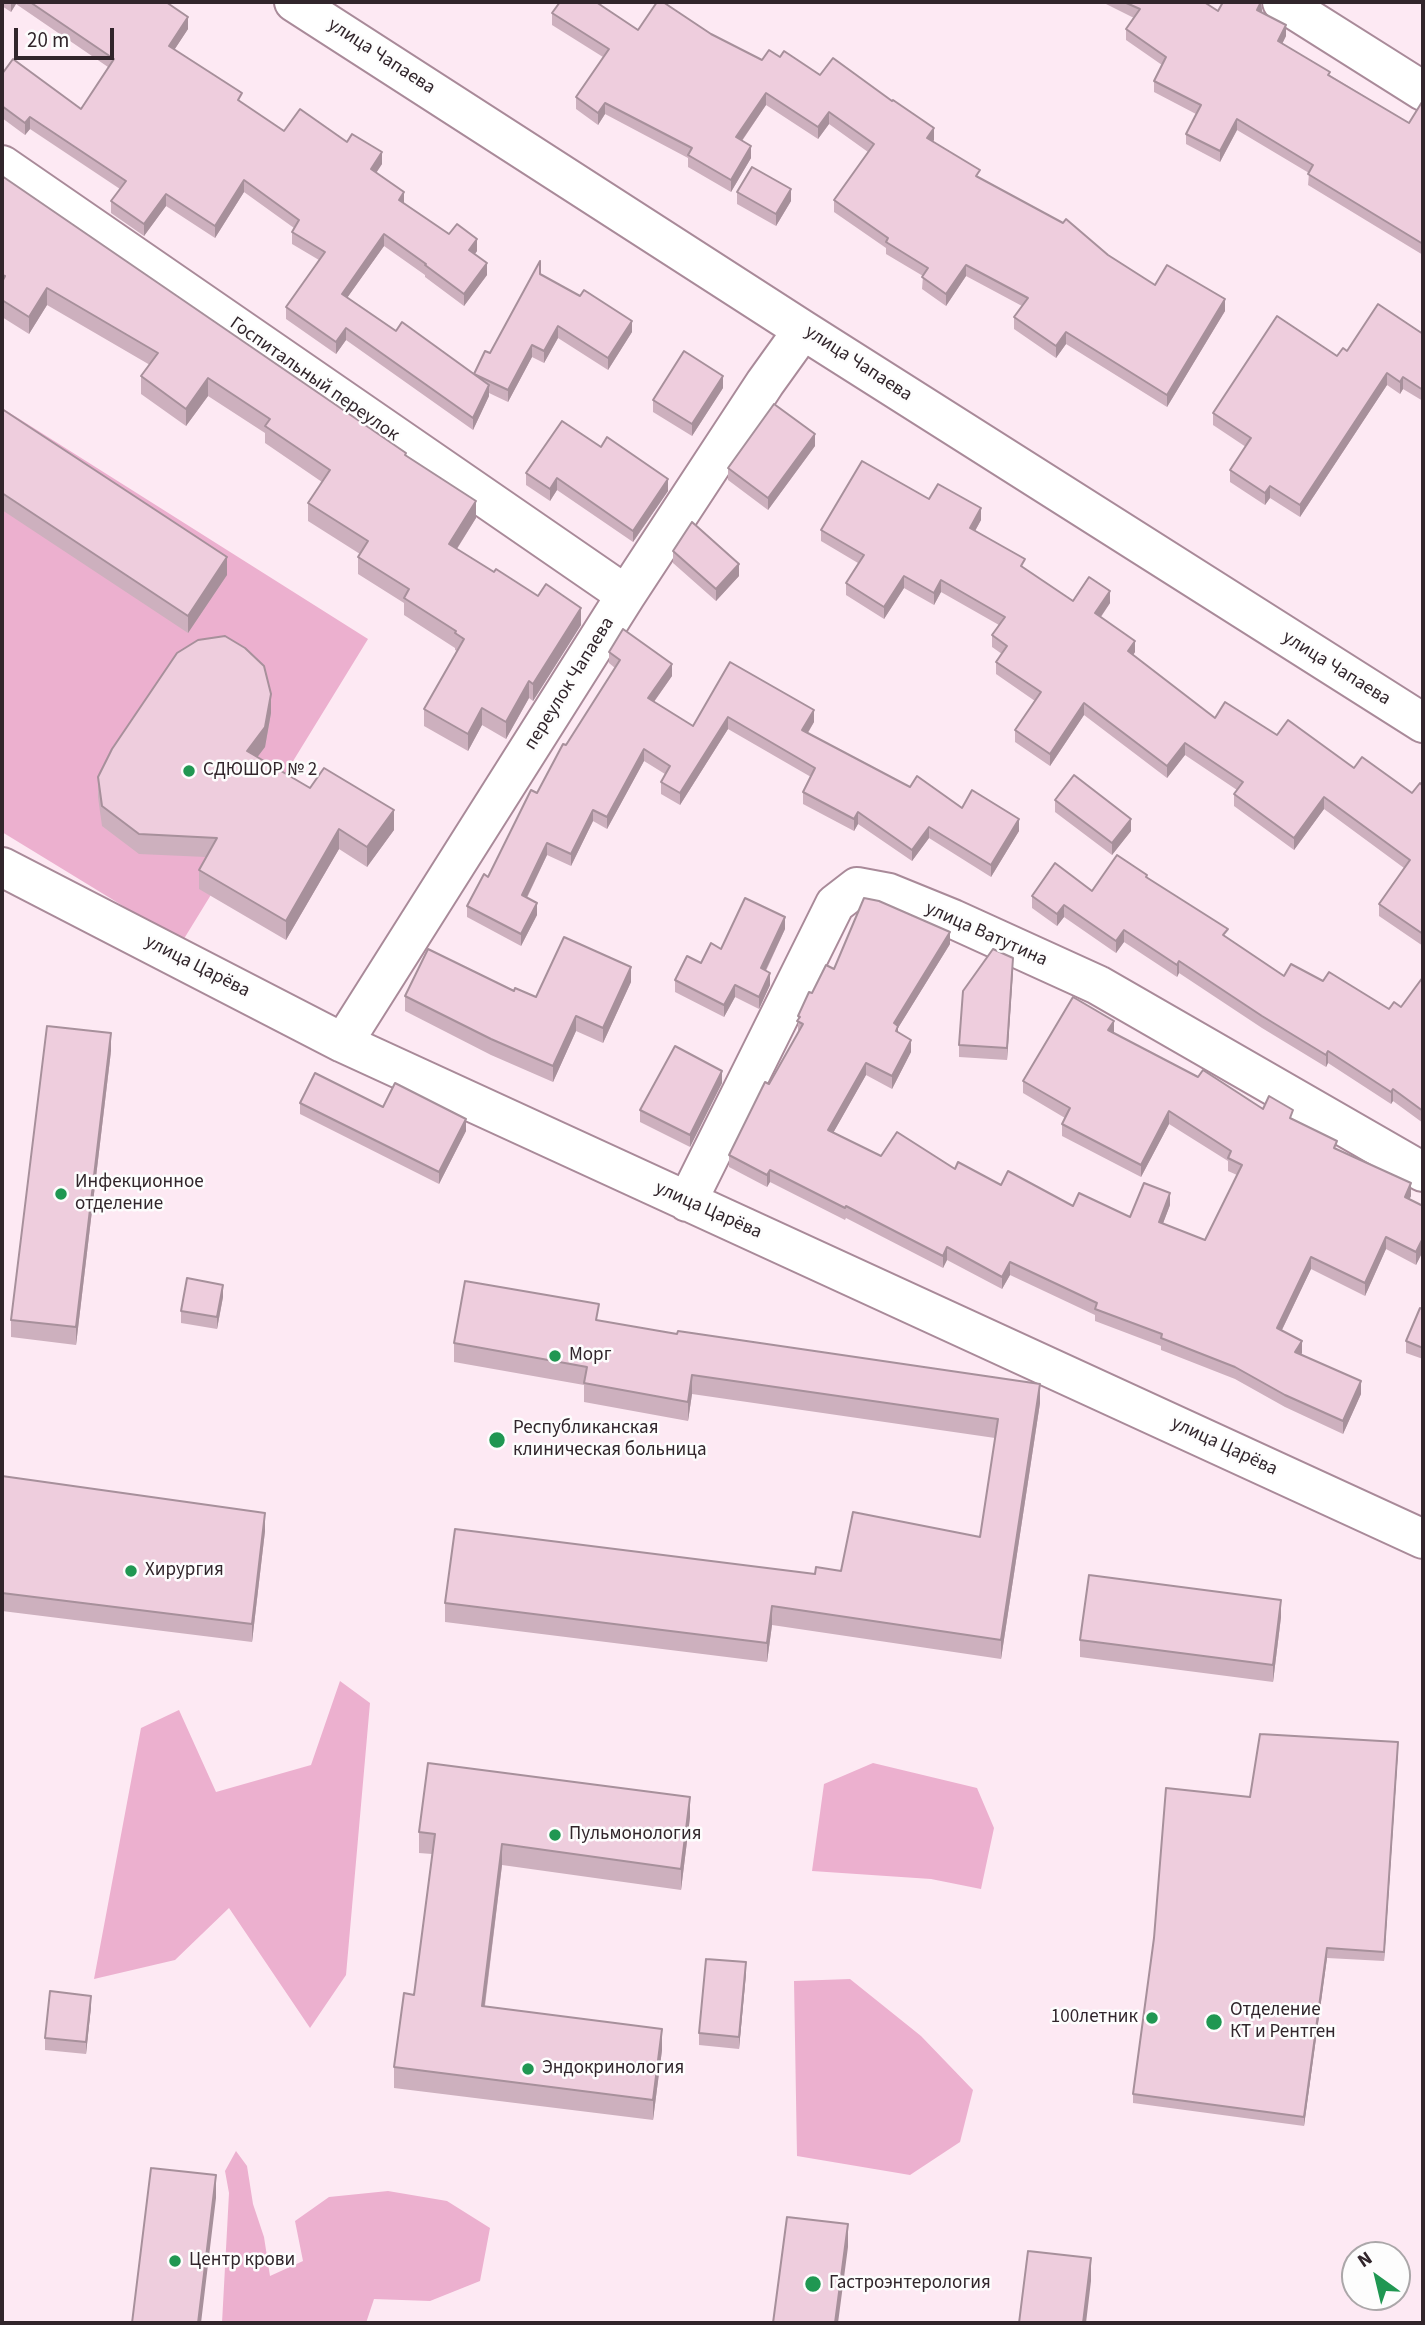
<!DOCTYPE html>
<meta charset="utf-8">
<style>
body{margin:0}
#map{position:relative;width:1425px;height:2325px;overflow:hidden;background:#fde9f3;font-family:"Source Sans 3",sans-serif}
canvas{display:block}
.frame{position:absolute;inset:0;border:4px solid #31252b;pointer-events:none}
.north{position:absolute;left:1341px;top:2241px;width:70px;height:70px;box-sizing:border-box;background:#fdfdfd;border:2px solid #aba7a9;border-radius:50%;rotate:326deg;font-size:19px;font-weight:700;line-height:28px;text-align:center;color:#31252b}
.north::after{content:'';display:block;margin:auto;width:24px;height:32px;background:#209752;clip-path:polygon(50% 0,100% 100%,50% 72%,0 100%)}
.scale{position:absolute;left:14px;top:28px;width:100px;height:32px;box-sizing:border-box;border:4px solid #31252b;border-top:0;padding-left:9px;font-size:21px;line-height:24px;white-space:nowrap;color:#31252b;-webkit-text-stroke:5px #fdfdfd;paint-order:stroke}
</style>
<div id="map">
<canvas width="1425" height="2325"></canvas>
<div class="frame"></div>
<div class="north">N</div>
<div class="scale">20 m</div>
</div>
<script>
const ctx = document.querySelector('canvas').getContext('2d');
ctx.lineJoin = 'round';
function fill(path, color) {
  ctx.fillStyle = color;
  ctx.fill(path, 'evenodd');
}
function poly(rows) {
  const path = new Path2D();
  for (const r of rows) {
    path.moveTo(r[0], r[1]);
    for (let i = 2; i < r.length; i += 2) path.lineTo(r[i], r[i + 1]);
  }
  return path;
}
function strokePath(path, color, width, dash) {
  ctx.strokeStyle = color;
  ctx.lineWidth = width;
  ctx.lineCap = dash ? 'butt' : 'round';
  ctx.setLineDash(dash || []);
  ctx.stroke(path);
}
function write(font, color, halo, rows, align = 'center') {
  ctx.font = font + ' "Source Sans 3",sans-serif';
  ctx.lineWidth = 5;
  ctx.setLineDash([]);
  ctx.textBaseline = 'middle';
  ctx.strokeStyle = halo;
  ctx.fillStyle = color;
  for (const [text, x, y, turn = 0] of rows) {
    ctx.save();
    ctx.translate(x, y);
    ctx.rotate((+turn || 0) * Math.PI / 180);
    ctx.textAlign = isNaN(turn) ? turn : align;
    if (halo) ctx.strokeText(text, 0, 0);
    ctx.fillText(text, 0, 0);
    ctx.restore();
  }
}
const green = poly([
 [2,408,368,639,182,942,2,832],
 [340,1681,370,1703,346,1975,310,2028,229,1908,175,1960,94,1979,141,1728,179,1710,216,1792,311,1765],
 [873,1763,977,1788,994,1828,981,1889,931,1879,812,1871,824,1784],
 [850,1979,921,2036,973,2090,960,2142,910,2175,797,2156,794,1981],
 [236,2151,247,2166,253,2204,264,2237,270,2276,303,2261,295,2221,329,2197,388,2191,447,2201,490,2228,480,2281,430,2301,374,2299,366,2323,222,2323,229,2193,225,2171]
]);
const minor = poly([
 [294,2,803,330,1423,723],
 [1282,2,1423,91],
 [2,165,626,595],
 [2,867,343,1043,1423,1539],
 [343,1043,626,595,765,383,803,330],
 [687,1202,835,904,857,887,889,893,953,919,1098,985,1423,1172]
]);
const wall = poly([
 [2,2,166,2,188,29,174,50,242,103,284,131,347,142,382,164,376,172,404,203,449,234,477,251,475,254,487,275,464,306,425,277,425,275,384,246,347,298,396,331,474,374,490,353,540,274,632,332,608,370,558,338,544,363,532,357,508,402,489,393,489,396,473,430,346,340,336,354,286,319,286,307,319,260,292,244,292,232,294,228,244,192,215,238,166,206,144,236,111,213,111,201,120,189,30,129,25,135,2,118,2,74,81,109,108,67,16,4,11,12,2,6],
 [560,2,603,2,601,5,638,30,711,34,762,60,780,57,820,75,934,140,933,141,980,178,1108,255,1155,285,1225,311,1167,407,1066,344,1056,358,1014,329,1014,317,1022,306,966,276,946,306,922,289,923,276,886,254,886,248,834,212,834,200,868,152,829,124,818,139,766,105,742,141,751,158,731,192,688,167,688,158,605,114,598,125,576,109,576,97,603,57,552,25,552,13],
 [1102,2,1204,2,1218,11,1262,2,1262,12,1286,36,1282,44,1330,75,1409,123,1423,102,1423,255,1308,185,1309,173,1237,130,1220,162,1186,144,1186,134,1196,114,1154,92,1154,81,1162,65,1126,40,1126,29,1134,18],
 [2,176,406,455,476,518,457,549,581,625,533,701,529,698,506,739,482,725,468,751,424,726,424,709,457,651,455,650,455,648,404,615,404,603,358,574,358,557,360,554,308,521,308,503,322,482,265,443,265,433,208,396,186,426,141,394,141,376,150,365,47,305,29,334,2,317],
 [737,192,791,201,776,226,737,204],
 [1423,334,1423,401,1403,389,1400,394,1387,385,1300,517,1270,498,1265,505,1230,482,1230,470,1246,447,1213,425,1213,413,1347,351],
 [723,388,692,436,653,412,653,400],
 [2,409,227,575,188,633,2,510],
 [815,446,768,510,728,480,728,468],
 [601,447,668,491,633,542,557,490,550,501,526,485,526,473],
 [929,499,981,520,975,531,1025,569,1073,601,1110,603,1101,617,1135,652,1133,655,1215,718,1277,735,1412,793,1423,786,1423,946,1379,916,1379,904,1404,868,1324,809,1294,850,1234,806,1234,794,1237,790,1185,755,1167,778,1084,715,1050,766,1015,742,1015,730,1035,701,996,674,996,662,1002,654,992,647,992,635,999,625,941,592,934,605,904,588,884,619,846,595,846,583,858,563,821,541,821,530],
 [673,551,739,576,716,601,673,563],
 [609,652,672,676,654,702,693,726,730,662,814,722,808,733,910,787,1019,831,991,877,929,838,912,861,858,824,854,831,803,804,803,792,811,777,728,729,680,805,661,794,661,782,665,774,644,761,607,829,593,821,571,866,547,855,527,898,537,915,521,946,467,917,467,906,488,877,537,793,615,668,609,663],
 [271,713,265,747,257,757,310,788,394,830,367,867,339,849,286,940,199,889,199,870,206,857,139,854,102,826,98,797,98,777],
 [1055,800,1131,831,1112,855,1055,812],
 [1147,877,1228,938,1284,976,1323,981,1389,1009,1401,1007,1423,977,1423,1123,1393,1101,1391,1104,1328,1063,1326,1067,1262,1028,1179,973,1177,977,1124,942,1116,953,1064,917,1057,926,1032,908,1032,896,1092,891],
 [785,929,766,971,770,985,759,1009,735,997,724,1017,675,992,675,980,721,949],
 [950,944,898,1028,898,1033,911,1052,892,1089,866,1075,833,1133,881,1156,955,1169,1001,1185,1073,1206,1130,1217,1170,1205,1163,1223,1205,1240,1237,1175,1228,1171,1228,1161,1169,1124,1141,1177,1062,1136,1062,1124,1065,1118,1023,1093,1023,1081,1114,1033,1198,1077,1263,1109,1293,1120,1337,1150,1411,1196,1409,1199,1423,1206,1423,1251,1416,1265,1386,1249,1365,1296,1311,1269,1282,1330,1302,1353,1301,1355,1361,1394,1343,1434,1285,1407,1235,1379,1161,1350,1161,1346,1095,1321,1095,1315,1010,1275,1002,1289,947,1260,943,1268,846,1218,845,1220,770,1182,767,1187,729,1167,729,1155,798,1034,798,1016,812,993,834,969],
 [1013,970,1007,1060,959,1057,959,1045],
 [631,982,603,1043,576,1031,553,1082,491,1055,405,1011,405,996,514,991,536,997],
 [111,1051,76,1345,11,1337,11,1320],
 [722,1083,690,1147,640,1122,640,1110],
 [300,1103,383,1107,466,1131,439,1184,300,1114],
 [223,1297,217,1329,181,1323,181,1311],
 [1423,1309,1423,1359,1406,1353,1406,1341],
 [599,1321,1040,1403,1001,1659,772,1625,767,1662,445,1622,445,1603,841,1571,980,1537,995,1438,692,1394,688,1421,584,1402,584,1385,454,1362,454,1343],
 [2,1476,265,1531,252,1642,2,1611],
 [1281,1617,1273,1682,1080,1657,1080,1640],
 [1398,1751,1384,1961,1327,1958,1304,2126,1133,2103,1133,2094,1250,1797],
 [690,1817,681,1890,502,1865,485,2006,662,2050,653,2120,394,2088,394,2067,414,1995,432,1854,419,1853,419,1832],
 [746,1974,739,2049,699,2045,699,2033],
 [91,2007,86,2054,45,2050,45,2038]
]);
const shadedWall = poly([
 [11,2,16,2,16,4,11,12],
 [1261,2,1262,11,1257,21,1257,10],
 [188,17,188,29,169,58,169,46],
 [1286,25,1286,36,1278,52,1278,41],
 [766,93,766,105,736,149,736,137],
 [605,103,605,114,598,125,598,113],
 [829,112,829,124,818,139,818,127],
 [30,117,30,129,25,135,25,123],
 [1237,119,1237,130,1220,162,1220,151],
 [934,128,934,140,927,150,927,138],
 [751,146,751,158,731,192,731,180],
 [382,152,382,164,371,181,371,169],
 [244,180,244,192,215,238,215,226],
 [791,189,791,201,776,226,776,214],
 [404,192,404,204,399,200],
 [166,194,166,206,144,236,144,224],
 [384,234,384,246,342,305,342,294],
 [477,239,477,251,469,262,469,250],
 [487,263,487,275,464,306,464,294],
 [966,265,966,276,946,306,946,294],
 [47,288,47,305,29,334,29,317],
 [1225,299,1225,311,1167,407,1167,395],
 [632,321,632,332,608,370,608,358],
 [558,326,558,338,544,363,544,351],
 [346,328,346,340,336,354,336,342],
 [1066,332,1066,344,1056,358,1056,346],
 [532,345,532,357,508,402,508,390],
 [1387,373,1387,385,1300,517,1300,505],
 [723,376,723,388,692,436,692,424],
 [1403,377,1403,389,1400,394,1400,382],
 [208,378,208,396,186,426,186,409],
 [489,385,489,396,473,430,473,418],
 [815,434,815,446,768,510,768,498],
 [557,478,557,490,550,501,550,489],
 [668,479,668,491,633,542,633,531],
 [1270,486,1270,498,1265,505,1265,493],
 [476,501,476,518,449,561,449,544],
 [981,508,981,520,970,540,970,528],
 [227,557,227,575,188,633,188,616],
 [739,564,739,576,716,601,716,589],
 [904,576,904,588,884,619,884,607],
 [941,580,941,592,934,605,934,593],
 [1110,591,1110,603,1095,625,1095,613],
 [581,608,581,625,533,701,533,684],
 [1135,641,1135,652,1128,663,1128,651],
 [672,664,672,676,648,710,648,698],
 [529,681,529,698,506,739,506,722],
 [271,694,271,713,265,747,247,771,247,751],
 [1084,703,1084,715,1050,766,1050,754],
 [482,708,482,725,468,751,468,734],
 [814,710,814,722,802,742,802,730],
 [728,717,728,729,680,805,680,793],
 [1185,743,1185,755,1167,778,1167,766],
 [644,749,644,761,607,829,607,817],
 [1324,797,1324,809,1294,850,1294,838],
 [394,810,394,830,367,867,367,847],
 [593,810,593,821,571,866,571,854],
 [858,812,858,824,854,831,854,819],
 [1019,819,1019,831,991,877,991,865],
 [1131,819,1131,831,1112,855,1112,843],
 [929,827,929,838,912,861,912,850],
 [339,829,339,849,286,940,286,921],
 [547,843,547,855,522,907,522,895],
 [537,903,537,915,521,946,521,934],
 [1064,905,1064,917,1057,926,1057,914],
 [785,917,785,929,761,980,761,968],
 [1124,930,1124,942,1116,953,1116,941],
 [950,932,950,944,898,1028,898,1039,894,1023],
 [1013,958,1013,970,1007,1060,1007,1048],
 [1179,961,1179,973,1177,977,1177,965],
 [631,967,631,982,603,1043,603,1028],
 [770,973,770,985,759,1009,759,997],
 [735,985,735,997,724,1017,724,1005],
 [576,1016,576,1031,553,1082,553,1066],
 [1114,1021,1114,1033,1108,1030],
 [111,1033,111,1051,76,1345,76,1327],
 [911,1040,911,1052,892,1089,892,1076],
 [1328,1051,1328,1063,1326,1067,1326,1055],
 [866,1063,866,1075,828,1142,828,1130],
 [722,1071,722,1083,690,1147,690,1135],
 [1393,1089,1393,1101,1391,1104,1391,1092],
 [1169,1111,1169,1124,1141,1177,1141,1165],
 [466,1119,466,1131,439,1184,439,1172],
 [770,1170,770,1182,767,1187,767,1175],
 [1411,1183,1411,1196,1405,1209,1405,1197],
 [1170,1193,1170,1205,1159,1234,1159,1222],
 [1386,1237,1386,1249,1365,1296,1365,1283],
 [1423,1238,1423,1251,1416,1265,1416,1252],
 [947,1247,947,1260,943,1268,943,1256],
 [1311,1257,1311,1269,1277,1340,1277,1328],
 [1010,1262,1010,1275,1002,1289,1002,1277],
 [223,1285,223,1297,217,1329,217,1317],
 [1302,1341,1302,1353,1295,1364,1295,1352],
 [692,1375,692,1394,688,1421,688,1402],
 [1361,1381,1361,1394,1343,1434,1343,1421],
 [1040,1384,1040,1403,1001,1659,1001,1640],
 [265,1513,265,1531,252,1642,252,1624],
 [1281,1600,1281,1617,1273,1682,1273,1665],
 [772,1606,772,1625,767,1662,767,1643],
 [1398,1742,1398,1751,1384,1961,1384,1952],
 [690,1797,690,1817,681,1890,681,1869],
 [502,1844,502,1865,482,2026,482,2006],
 [1327,1948,1327,1958,1304,2126,1304,2117],
 [746,1962,746,1974,739,2049,739,2037],
 [91,1996,91,2007,86,2054,86,2042],
 [662,2029,662,2050,653,2120,653,2100],
 [216,2175,216,2198,201,2323,198,2323],
 [848,2224,848,2247,838,2323,835,2323],
 [1091,2258,1091,2281,1086,2323,1083,2323]
]);
const building = poly([
 [30,2,166,2,188,17,169,46,242,93,238,100,284,131,300,109,347,142,352,134,382,152,371,169,404,192,399,200,449,234,457,224,477,239,469,250,487,263,464,294,425,265,426,264,384,234,342,294,396,331,402,322,489,385,473,418,346,328,336,342,286,307,325,252,292,232,299,220,244,180,215,226,166,194,144,224,111,201,126,181,30,117,25,123,2,106,2,74,13,59,81,109,114,59,30,2],
 [560,2,596,2,638,30,657,2,663,2,711,34,762,60,769,50,780,57,784,51,820,75,833,58,892,101,893,100,934,128,927,138,980,170,976,176,1063,223,1066,219,1108,255,1155,285,1167,265,1225,299,1167,395,1066,332,1056,346,1014,317,1028,298,966,265,946,294,922,277,928,268,886,242,888,238,834,200,874,144,829,112,818,127,766,93,736,137,751,146,731,180,688,155,692,148,605,103,598,113,576,97,609,49,552,13,560,2],
 [1124,2,1204,2,1218,11,1223,2,1261,2,1257,10,1286,25,1278,41,1330,72,1328,75,1409,123,1422,102,1423,102,1423,244,1308,174,1313,165,1237,119,1220,151,1186,134,1201,105,1154,81,1166,57,1126,29,1140,9,1124,2],
 [752,167,791,189,776,214,737,192,752,167],
 [2,176,406,453,405,455,476,501,449,544,494,572,496,569,538,596,546,584,581,608,533,684,529,681,506,722,482,708,468,734,424,709,464,639,455,633,456,631,404,598,409,589,358,557,368,541,308,503,330,470,265,426,270,419,208,378,186,409,141,376,158,353,47,288,29,317,2,300,2,282,5,276,2,275,2,176],
 [540,261,540,274,580,296,584,290,632,321,608,358,558,326,544,351,532,345,508,390,474,374,485,351,490,353,540,261],
 [1378,304,1423,334,1423,390,1403,377,1400,382,1387,373,1300,505,1270,486,1265,493,1230,470,1251,438,1213,413,1277,316,1337,356,1343,348,1347,351,1378,304],
 [684,351,723,376,692,424,653,400,684,351],
 [774,404,815,434,768,498,728,468,774,404],
 [2,409,227,557,188,616,2,493,2,409],
 [562,421,601,447,607,437,668,479,633,531,557,478,550,489,526,473,562,421],
 [862,461,929,499,938,484,981,508,970,528,1025,559,1021,566,1073,601,1089,577,1110,591,1095,613,1135,641,1128,651,1215,718,1225,702,1277,735,1288,720,1354,768,1362,757,1412,793,1420,783,1423,786,1423,934,1379,904,1410,860,1324,797,1294,838,1234,794,1243,782,1185,743,1167,766,1084,703,1050,754,1015,730,1041,692,996,662,1007,646,992,635,1005,617,941,580,934,593,904,576,884,607,846,583,864,555,821,530,862,461],
 [692,522,739,564,716,589,673,551,692,522],
 [623,629,672,664,648,698,693,726,730,662,814,710,802,730,910,787,917,776,962,808,972,790,1019,819,991,865,929,827,912,850,858,812,854,819,803,792,815,768,728,717,680,793,661,782,670,766,644,749,607,817,593,810,571,854,547,843,522,895,537,903,521,934,467,906,484,874,488,877,531,790,537,793,563,744,566,745,620,660,609,652,623,629],
 [225,636,245,648,264,666,271,694,265,727,247,751,310,788,324,768,394,810,367,847,339,829,286,921,199,870,217,838,139,834,102,806,98,777,112,749,177,653,198,640,225,636],
 [1074,775,1131,819,1112,843,1055,800,1074,775],
 [1117,855,1147,875,1146,877,1228,929,1223,935,1284,976,1291,964,1323,981,1329,972,1389,1009,1394,1002,1401,1007,1423,977,1423,1111,1393,1089,1391,1092,1328,1051,1326,1055,1262,1016,1179,961,1177,965,1124,930,1116,941,1064,905,1057,914,1032,896,1055,863,1092,891,1117,855],
 [745,898,785,917,761,968,770,973,759,997,735,985,724,1005,675,980,687,956,701,963,711,943,721,949,745,898],
 [864,898,879,901,950,932,894,1023,898,1026,896,1031,911,1040,892,1076,866,1063,828,1130,881,1156,897,1132,955,1169,958,1162,1001,1185,1008,1171,1073,1206,1079,1193,1130,1217,1144,1183,1170,1193,1159,1222,1205,1240,1242,1165,1228,1158,1231,1151,1169,1111,1141,1165,1062,1124,1070,1108,1023,1081,1073,997,1114,1021,1108,1030,1198,1077,1203,1070,1263,1109,1269,1096,1293,1110,1290,1118,1337,1141,1334,1148,1411,1183,1405,1197,1423,1206,1423,1238,1416,1252,1386,1237,1365,1283,1311,1257,1277,1328,1302,1341,1295,1352,1361,1381,1343,1421,1285,1395,1235,1367,1161,1338,1162,1334,1095,1309,1097,1303,1010,1262,1002,1277,947,1247,943,1256,846,1206,845,1208,770,1170,767,1175,729,1155,765,1082,769,1084,803,1024,797,1021,800,1017,798,1016,809,992,812,993,826,965,834,969,864,898],
 [564,937,631,967,603,1028,576,1016,553,1066,491,1039,405,996,428,949,514,991,515,988,536,997,564,937],
 [993,949,1013,958,1007,1048,959,1045,963,991,993,949],
 [47,1026,111,1033,76,1327,11,1320,47,1026],
 [675,1046,722,1071,690,1135,640,1110,675,1046],
 [315,1073,383,1107,395,1083,466,1119,439,1172,300,1103,315,1073],
 [187,1278,223,1285,217,1317,181,1311,187,1278],
 [465,1281,599,1304,596,1320,677,1334,678,1331,1040,1384,1001,1640,772,1606,767,1643,445,1603,455,1529,815,1574,816,1567,841,1571,853,1512,980,1537,998,1419,692,1375,688,1402,584,1383,587,1367,454,1343,465,1281],
 [1420,1308,1423,1309,1423,1348,1406,1341,1420,1308],
 [2,1476,265,1513,252,1624,2,1593,2,1476],
 [1089,1575,1281,1600,1273,1665,1080,1640,1089,1575],
 [1260,1734,1398,1742,1384,1952,1327,1948,1304,2117,1133,2094,1154,1938,1166,1788,1250,1797,1260,1734],
 [428,1763,690,1797,681,1869,502,1844,482,2006,662,2029,653,2100,394,2067,404,1993,414,1995,435,1834,419,1832,428,1763],
 [706,1959,746,1962,739,2037,699,2033,706,1959],
 [50,1991,91,1996,86,2042,45,2038,50,1991],
 [151,2168,216,2175,198,2323,132,2323,151,2168],
 [787,2217,848,2224,835,2323,773,2323,787,2217],
 [1028,2251,1091,2258,1083,2323,1019,2323,1028,2251]
]);
const markers = [
 [189,771,7,"#209752"],
 [61,1194,7,"#209752"],
 [555,1356,7,"#209752"],
 [497,1440,9,"#209752"],
 [131,1571,7,"#209752"],
 [555,1835,7,"#209752"],
 [1152,2018,7,"#209752"],
 [1214,2022,9,"#209752"],
 [528,2069,7,"#209752"],
 [175,2261,7,"#209752"],
 [813,2284,9,"#209752"]
];
const streetNames = [
 ["улица Чапаева",381,57,33],
 ["улица Чапаева",858,364,33],
 ["Госпитальный переулок",314,380,35],
 ["улица Чапаева",1336,669,32],
 ["переулок Чапаева",570,684,-58],
 ["улица Ватутина",986,935,24],
 ["улица Царёва",197,967,27],
 ["улица Царёва",708,1211,24],
 ["улица Царёва",1224,1447,25]
];
const poiNames = [
 ["СДЮШОР № 2",203,771],
 ["Инфекционное",75,1183],
 ["отделение",75,1205],
 ["Морг",569,1356],
 ["Республиканская",513,1429],
 ["клиническая больница",513,1451],
 ["Хирургия",145,1571],
 ["Пульмонология",569,1835],
 ["Отделение",1230,2011],
 ["КТ и Рентген",1230,2033],
 ["100летник",1138,2018,"right"],
 ["Эндокринология",542,2069],
 ["Центр крови",189,2261],
 ["Гастроэнтерология",829,2284]
];
fill(green, '#ecb0cf');
strokePath(minor, '#a98a99', 42);
strokePath(minor, '#fff', 38);
fill(wall, '#cdb0be');
fill(shadedWall, '#a7909b');
fill(building, '#eecddd');
strokePath(building, '#a7909b', 2);
for (const [x, y, r, color] of markers) {
  const dot = new Path2D();
  dot.arc(x, y, r, 0, 2 * Math.PI);
  ctx.fillStyle = color;
  ctx.fill(dot);
  strokePath(dot, '#fdfdfd', 2.5);
}
write('19px', '#31252b', '#fdfdfd', streetNames);
write('19px', '#31252b', '#fdfdfd', poiNames, 'left');
</script>
